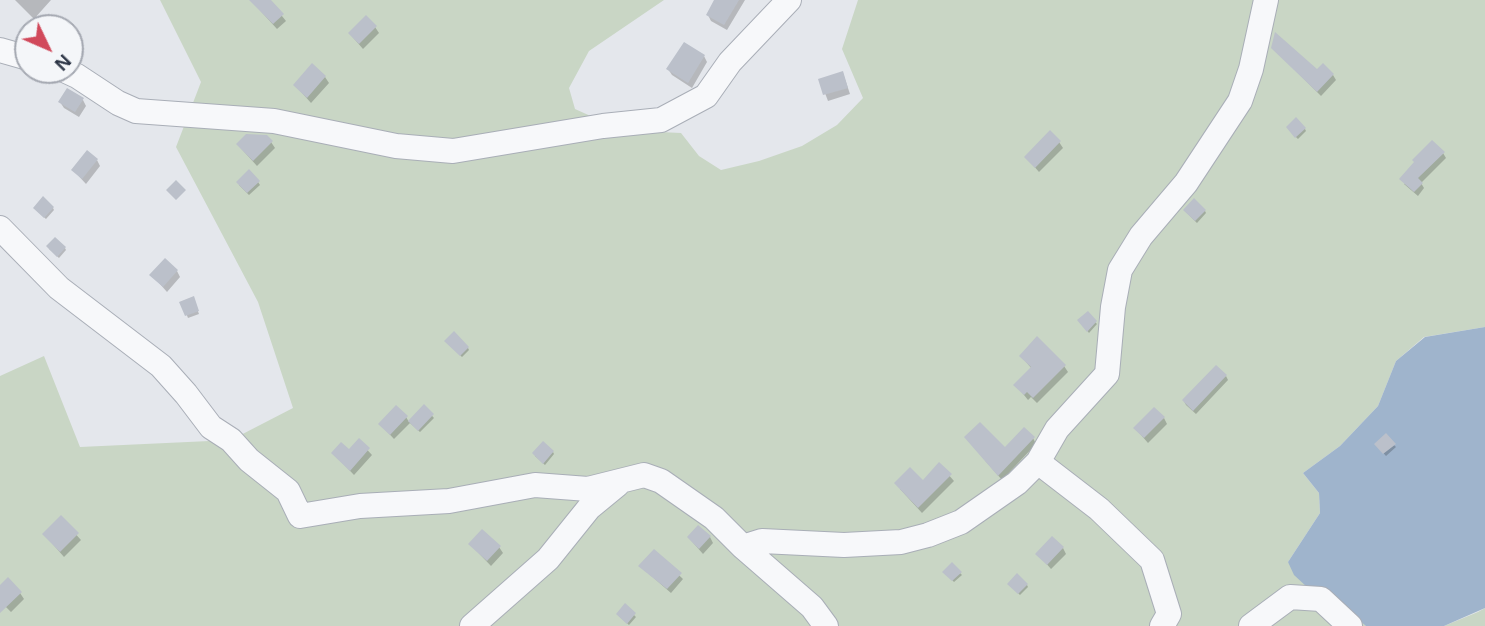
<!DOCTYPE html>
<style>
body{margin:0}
#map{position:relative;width:1485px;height:626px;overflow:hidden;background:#e4e7ec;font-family:Helvetica,sans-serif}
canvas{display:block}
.north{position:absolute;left:14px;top:14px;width:70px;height:70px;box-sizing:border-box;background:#f4f6f9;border:2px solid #a4a8b1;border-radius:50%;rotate:134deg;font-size:19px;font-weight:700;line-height:28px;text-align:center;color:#2b3445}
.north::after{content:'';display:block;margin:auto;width:24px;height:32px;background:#d1495b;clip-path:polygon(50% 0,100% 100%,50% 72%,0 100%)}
</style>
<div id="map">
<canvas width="1485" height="626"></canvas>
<div class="north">N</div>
</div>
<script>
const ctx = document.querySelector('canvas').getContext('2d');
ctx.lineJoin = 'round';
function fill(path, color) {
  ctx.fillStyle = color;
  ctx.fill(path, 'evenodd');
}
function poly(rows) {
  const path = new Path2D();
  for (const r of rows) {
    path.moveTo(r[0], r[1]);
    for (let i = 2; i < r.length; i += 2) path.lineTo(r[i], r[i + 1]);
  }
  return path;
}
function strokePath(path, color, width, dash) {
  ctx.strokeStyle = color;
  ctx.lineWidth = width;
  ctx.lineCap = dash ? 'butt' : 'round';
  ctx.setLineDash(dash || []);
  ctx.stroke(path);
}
const green = poly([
 [160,0,664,0,589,51,569,88,575,109,595,118,639,131,681,133,699,156,721,170,759,161,802,146,837,125,863,98,842,49,858,0,1485,0,1485,327,1424,337,1396,361,1378,406,1340,446,1303,473,1319,493,1320,513,1288,562,1362,620,1366,626,0,626,0,376,44,356,80,447,231,440,293,408,258,302,176,147,201,82],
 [1485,608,1485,626,1444,626,1478,612]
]);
const water = poly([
 [1485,327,1485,608,1444,626,1366,626,1333,597,1307,587,1294,575,1288,562,1320,513,1319,493,1303,473,1340,446,1378,406,1396,361,1425,337]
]);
const shadow = poly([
 [15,0,51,0,34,19],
 [264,0,269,0,286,21,277,29,257,7],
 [716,0,745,0,727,30,711,21,708,15],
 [375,27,379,33,363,49,350,34],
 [1273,48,1317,72,1333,75,1336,80,1321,96],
 [704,56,707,62,692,88,672,75,668,69],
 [843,73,850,94,828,101,820,80],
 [325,77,329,83,311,103,295,85],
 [83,100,86,106,79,117,64,108,60,102],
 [1305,129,1306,131,1298,139,1289,130],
 [271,142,275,148,257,166,238,145],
 [1059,142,1063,148,1039,172,1026,157],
 [1443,153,1446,158,1421,183,1424,188,1418,196,1404,184],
 [97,160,100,166,86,184,73,170],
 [258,182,260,185,249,195,239,185],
 [53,208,54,210,46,219,36,210],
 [1185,211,1205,211,1206,213,1197,223],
 [65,248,66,250,59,258,49,249],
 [177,271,180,277,167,292,152,275],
 [194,301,199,314,188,318,182,303],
 [1095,322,1097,324,1089,333,1081,323],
 [448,343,468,348,469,350,462,357],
 [1021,356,1064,366,1068,372,1037,403,1031,397,1028,400,1016,385,1032,369],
 [1226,376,1228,380,1196,414,1186,405,1184,401],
 [424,407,434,418,420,432,410,423,394,439,380,424,406,417,409,422],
 [1164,418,1167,424,1148,443,1135,428],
 [1033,438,1036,444,1002,480,983,458],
 [359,441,372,455,354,475,333,453,349,451],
 [1394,445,1396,447,1386,456,1377,446],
 [553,452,554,454,545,465,535,456],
 [940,465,954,481,922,513,900,489,923,482],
 [61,518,81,540,64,557,44,534],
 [710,537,713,543,703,554,689,538],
 [470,544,499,547,503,553,491,566],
 [1063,548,1066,554,1051,569,1038,554],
 [654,551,683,579,671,593,640,566],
 [960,573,962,575,954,582,946,574],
 [1027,585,1028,587,1020,595,1011,586],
 [0,588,20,593,24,599,11,612,0,601],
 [625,606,636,617,629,625,619,616]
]);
const building = poly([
 [249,0,271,0,284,14,273,24],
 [714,0,739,0,724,25,706,15],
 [366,15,377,26,359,44,348,33],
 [1275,32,1317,69,1323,63,1334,74,1317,92,1271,48],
 [684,42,705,55,688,83,666,69],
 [312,63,326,76,307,98,293,85],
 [843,71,848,88,823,95,818,79],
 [67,88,84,98,75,112,58,102],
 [1296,117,1306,128,1295,138,1286,127],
 [1050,130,1061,141,1035,168,1024,157],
 [246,134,267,135,273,141,253,161,236,144],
 [1432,140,1445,152,1418,178,1423,183,1414,192,1399,179,1414,162,1412,160],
 [87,150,98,159,82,179,71,170],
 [249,169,260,181,247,193,236,182],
 [176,180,186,190,176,200,166,190],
 [43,196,54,207,44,218,33,208],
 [1194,198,1206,210,1195,221,1183,210],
 [55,237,66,247,57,257,46,246],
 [165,258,178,270,163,287,149,275],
 [194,296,199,311,185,316,179,302],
 [1088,311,1097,321,1087,332,1077,320],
 [454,331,469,347,460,356,444,341],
 [1037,336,1066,365,1033,398,1027,392,1024,395,1013,385,1031,367,1019,356],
 [1216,365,1227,375,1193,411,1182,400],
 [424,404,434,414,418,431,408,421],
 [396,405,408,416,390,435,378,424],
 [1154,407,1165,417,1144,438,1133,428],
 [980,422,1005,447,1024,427,1035,437,998,476,964,437],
 [1386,433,1396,444,1383,454,1374,444],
 [359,438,370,448,350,471,331,453,341,442,349,449],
 [543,441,554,451,543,464,532,453],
 [939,462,952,474,918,508,894,483,910,467,923,480],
 [61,515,79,533,60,552,42,534],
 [698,525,711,536,699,549,687,537],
 [482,529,501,546,487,561,468,544],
 [1052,536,1064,547,1047,565,1035,554],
 [654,549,682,573,667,589,638,566],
 [952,562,962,572,952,581,942,572],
 [1017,573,1028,584,1018,594,1007,584],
 [8,577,22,592,0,613,0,585],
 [625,603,636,613,627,624,616,614]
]);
const minor = poly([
 [0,50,28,58],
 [64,70,77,76,118,103,136,111,274,121,396,146,453,151,603,126,661,120,706,96,730,62,789,0],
 [0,228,59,288,161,366,186,394,211,427,231,440,249,460,288,491,300,516,360,506,449,501,535,485,588,489,644,475,661,481,714,518,743,547,812,607,826,626],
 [743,547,762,541,844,545,901,542,928,535,961,522,1017,483,1038,462],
 [472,626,548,559,589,508,617,485],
 [1162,626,1169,614,1152,560,1099,509,1038,462,1057,429,1107,374,1113,307,1120,270,1141,236,1186,183,1240,101,1251,69,1266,0],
 [1251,626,1290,597,1321,599,1350,626]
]);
fill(green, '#c9d6c5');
fill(water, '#9fb4cc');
fill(shadow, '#0003');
fill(building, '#bbc0ca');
strokePath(minor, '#a9aeb7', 26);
strokePath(minor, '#f7f8fa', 24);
</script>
